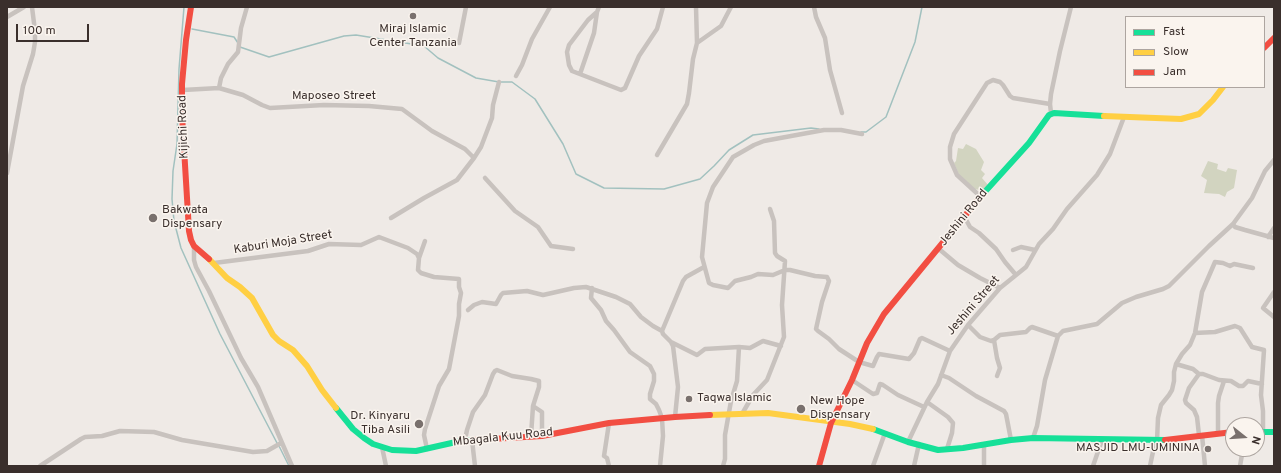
<!DOCTYPE html>
<style>
body{margin:0}
#map{position:relative;width:1281px;height:473px;overflow:hidden;background:#efeae6;font-family:Overpass,sans-serif}
canvas{display:block}
.frame{position:absolute;inset:0;border:8px solid #3a2f2c;pointer-events:none}
.legend{position:absolute;left:1125px;top:16px;width:140px;height:72px;box-sizing:border-box;background:#faf4ee;border:1px solid #ada5a0;margin:0;padding:5px 7px;list-style:none;font-size:12px;color:#3a2f2c}
.legend li{display:flex;align-items:center;gap:8px;height:20px}
.legend b{width:20px;border:1px solid #ada5a0}
.north{position:absolute;left:1225px;top:417px;width:40px;height:40px;box-sizing:border-box;background:#faf4ee;border:1px solid #ada5a0;border-radius:50%;rotate:107deg;font-size:11px;font-weight:700;line-height:16px;text-align:center;color:#3a2f2c}
.north::after{content:'';display:block;margin:auto;width:14px;height:18px;background:#79706d;clip-path:polygon(50% 0,100% 100%,50% 72%,0 100%)}
.scale{position:absolute;left:16px;top:24px;width:73px;height:18px;box-sizing:border-box;border:2px solid #3a2f2c;border-top:0;padding-left:5px;font-size:12px;line-height:14px;white-space:nowrap;color:#3a2f2c;-webkit-text-stroke:3px #faf4ee;paint-order:stroke}
</style>
<div id="map">
<canvas width="1281" height="473"></canvas>
<div class="frame"></div>
<ul class="legend">
<li><b style="height:5px;background:#16e098"></b>Fast</li>
<li><b style="height:5px;background:#ffcf43"></b>Slow</li>
<li><b style="height:5px;background:#f24e42"></b>Jam</li>
</ul>
<div class="north">N</div>
<div class="scale">100 m</div>
</div>
<script>
const ctx = document.querySelector('canvas').getContext('2d');
ctx.lineJoin = 'round';
function fill(path, color) {
  ctx.fillStyle = color;
  ctx.fill(path, 'evenodd');
}
function poly(rows) {
  const path = new Path2D();
  for (const r of rows) {
    path.moveTo(r[0], r[1]);
    for (let i = 2; i < r.length; i += 2) path.lineTo(r[i], r[i + 1]);
  }
  return path;
}
function strokePath(path, color, width, dash) {
  ctx.strokeStyle = color;
  ctx.lineWidth = width;
  ctx.lineCap = dash ? 'butt' : 'round';
  ctx.setLineDash(dash || []);
  ctx.stroke(path);
}
function write(font, color, halo, rows, align = 'center') {
  ctx.font = font + ' Overpass,sans-serif';
  ctx.lineWidth = 3;
  ctx.setLineDash([]);
  ctx.textBaseline = 'middle';
  ctx.strokeStyle = halo;
  ctx.fillStyle = color;
  for (const [text, x, y, turn = 0] of rows) {
    ctx.save();
    ctx.translate(x, y);
    ctx.rotate((+turn || 0) * Math.PI / 180);
    ctx.textAlign = isNaN(turn) ? turn : align;
    if (halo) ctx.strokeText(text, 0, 0);
    ctx.fillText(text, 0, 0);
    ctx.restore();
  }
}
const green = poly([
 [966,144,976,149,984,162,981,170,985,174,982,178,988,185,984,189,980,190,974,189,960,177,954,163,956,161,958,148,963,149],
 [1208,161,1218,164,1217,169,1226,172,1228,168,1237,170,1234,188,1227,192,1225,197,1219,194,1204,193,1207,180,1201,176]
]);
const stream = poly([
 [184,7,179,69,177,144,173,171,172,199,174,221,181,248,220,334,277,443],
 [192,29,234,37,238,43],
 [240,47,269,57,344,36,356,35,424,46,438,58,476,78,499,82,512,82,535,99,563,144,576,174,604,188,664,189,700,179,714,166,729,150,753,135,811,128,819,129],
 [861,132,866,132,886,117,915,42,922,7],
 [279,446,289,466]
]);
const street = poly([
 [599,7,597,12,588,20,569,45,567,52,569,65,572,71,621,90,625,88,639,56,657,29,663,7],
 [696,7,697,43],
 [814,7,816,17,825,38,830,70,842,113],
 [7,17,24,7],
 [459,43,466,7],
 [580,74,594,33,597,12],
 [516,76,522,65,532,39,550,7],
 [219,88,221,78,228,64,238,52,241,28,247,7],
 [183,90,219,88,243,95,262,105,270,108,324,105,369,106,402,109,432,131,465,149,474,158],
 [1051,113,1050,104,1051,94,1060,51,1071,7],
 [862,134,841,130,824,130,802,134,764,141,754,145,733,157,713,187,707,203,702,257,709,283,713,285,728,288,735,281,751,277,758,274,773,275,785,270,790,270,815,276,827,277,829,281,822,302,816,329,818,331,829,339,839,349,859,362,873,366,877,357,879,354,909,359,914,353,920,339,922,338,950,351],
 [657,155,687,104,689,93,693,59,697,43,721,26,731,7],
 [7,173,23,86,33,54,35,42,35,31,32,7],
 [485,178,515,211,538,227,551,246,573,249],
 [981,197,957,175,950,159,950,147,954,134,987,83,993,80,1000,82,1003,85,1010,96,1013,98,1050,104],
 [964,216,970,227,979,233,996,249,1005,262,1016,275],
 [391,218,424,198,457,180,474,158,481,147,492,118,493,105,499,82],
 [1233,224,1235,227,1245,230,1274,238],
 [1268,237,1274,228],
 [425,241,419,258,418,270,421,273,434,277,459,279,459,287,461,293,459,304,459,316,449,369,439,386,425,429,424,435,427,449],
 [194,246,194,260,196,267,209,291,241,358,258,387,292,466],
 [939,249,958,265,980,278,1000,288],
 [1013,250,1021,247,1035,250],
 [214,263,308,251,329,244,361,245,379,237,408,248,417,254,419,258],
 [592,288,591,298,601,310,606,321,614,330,630,352,650,366,654,374,654,381,650,394,650,399,656,404,659,410,662,418,663,436,660,466],
 [1274,292,1263,308,1274,317],
 [468,310,474,305,482,302,496,304,501,295,503,293,527,291,543,295,574,288,586,287,616,297,630,304,641,317,653,326,662,331],
 [968,325,980,337,991,341,994,340,1000,335,1026,332,1030,328,1032,327,1058,336],
 [1195,333,1215,332,1235,326,1240,328,1252,347,1264,350,1261,395,1263,411,1263,432],
 [994,340,997,358,1000,368,997,376],
 [671,342,697,355,705,349,739,347,750,348,763,341,781,346],
 [1176,364,1193,369,1199,374],
 [941,375,949,378,976,396,1004,411,1006,414,1011,440],
 [852,380,873,394,877,393,880,384,883,385,898,395,924,407],
 [927,402,948,417,953,423,952,433,947,449],
 [742,414,753,395,767,380,784,337,782,305,785,261,777,256,775,253,774,221,770,209],
 [675,417,678,387,673,346,671,342,663,334,662,331,683,281,686,277,704,267],
 [1218,433,1218,403,1219,396,1224,381],
 [1199,435,1197,417,1194,410,1186,403,1185,400,1189,388,1199,374,1203,374,1219,380,1231,381,1239,386,1243,386,1248,381,1262,384],
 [1202,435,1205,466],
 [531,436,533,406],
 [1033,438,1037,426,1045,380,1058,336,1063,331,1097,324,1122,303,1136,297,1163,289,1169,286,1209,246,1233,224,1252,198,1265,171,1274,160],
 [465,440,467,430,473,412,485,395,493,374,495,371,497,370,512,376,531,379,539,381,539,387,533,406,542,412,542,436],
 [472,440,475,466],
 [908,442,927,402,938,384,950,351,968,325,1000,288,1026,267,1039,244,1053,229,1067,209,1097,175,1110,154,1124,117],
 [984,445,984,466],
 [382,447,386,466],
 [40,466,81,439,85,437,102,436,120,431,154,432,182,440,253,452,267,451,281,443],
 [609,466,607,458,604,456,609,423],
 [723,466,725,459,725,435,731,401,737,381,739,347],
 [873,466,885,433],
 [914,466,919,444],
 [1093,466,1102,440],
 [1150,466,1154,447,1157,441,1158,418,1161,405,1169,395,1172,390,1174,381,1174,372,1176,364,1182,354,1190,345,1195,333,1202,292,1215,262,1223,263,1230,266,1234,264,1253,268],
 [1240,466,1243,449]
]);
const fast = poly([
 [982,195,1029,143,1049,115,1054,113,1104,116],
 [336,408,353,429,364,438,373,444,392,450,416,451,465,440,474,440],
 [873,429,908,442,938,450,963,448,1011,440,1033,438,1165,440],
 [1257,432,1274,432]
]);
const slow = poly([
 [1104,116,1181,119,1199,114,1213,100,1223,87],
 [209,259,227,278,240,287,252,298,273,335,279,341,293,350,307,366,322,390,336,408],
 [710,415,768,413,850,424,873,429]
]);
const jam = poly([
 [191,7,186,40,182,84,182,115,189,231,191,240,194,246,209,259],
 [1264,48,1274,38],
 [474,440,542,436,609,423,675,417,710,415],
 [1165,440,1233,432],
 [819,466,831,423,852,380,867,343,884,314,982,195]
]);
const markers = [
 [413,16,4,"#79706d"],
 [153,218,5,"#79706d"],
 [689,399,4,"#79706d"],
 [801,409,5,"#79706d"],
 [419,424,5,"#79706d"],
 [1208,449,4,"#79706d"]
];
const poiNames = [
 ["Miraj Islamic",413,30,"center"],
 ["Center Tanzania",413,44,"center"],
 ["Bakwata",162,211],
 ["Dispensary",162,225],
 ["Taqwa Islamic",697,399],
 ["New Hope",810,402],
 ["Dispensary",810,416],
 ["Dr. Kinyaru",410,417,"right"],
 ["Tiba Asili",410,431,"right"],
 ["MASJID LMU-UMININA",1200,449,"right"]
];
const streetNames = [
 ["Maposeo Street",334,97],
 ["Kijichi Road",184,127,-92],
 ["Jeshini Road",964,218,-51],
 ["Kaburi Moja Street",283,243,-9],
 ["Jeshini Street",974,306,-49],
 ["Mbagala Kuu Road",503,438,-6]
];
fill(green, '#d2d4c0');
strokePath(stream, '#a2c1bf', 1.5);
strokePath(street, '#c8c2be', 4.5);
strokePath(fast, '#16e098', 6);
strokePath(slow, '#ffcf43', 6);
strokePath(jam, '#f24e42', 6);
for (const [x, y, r, color] of markers) {
  const dot = new Path2D();
  dot.arc(x, y, r, 0, 2 * Math.PI);
  ctx.fillStyle = color;
  ctx.fill(dot);
  strokePath(dot, '#faf4ee', 1.5);
}
write('12px', '#3a2f2c', '#faf4ee', poiNames, 'left');
write('12px', '#3a2f2c', '#faf4ee', streetNames);
</script>
